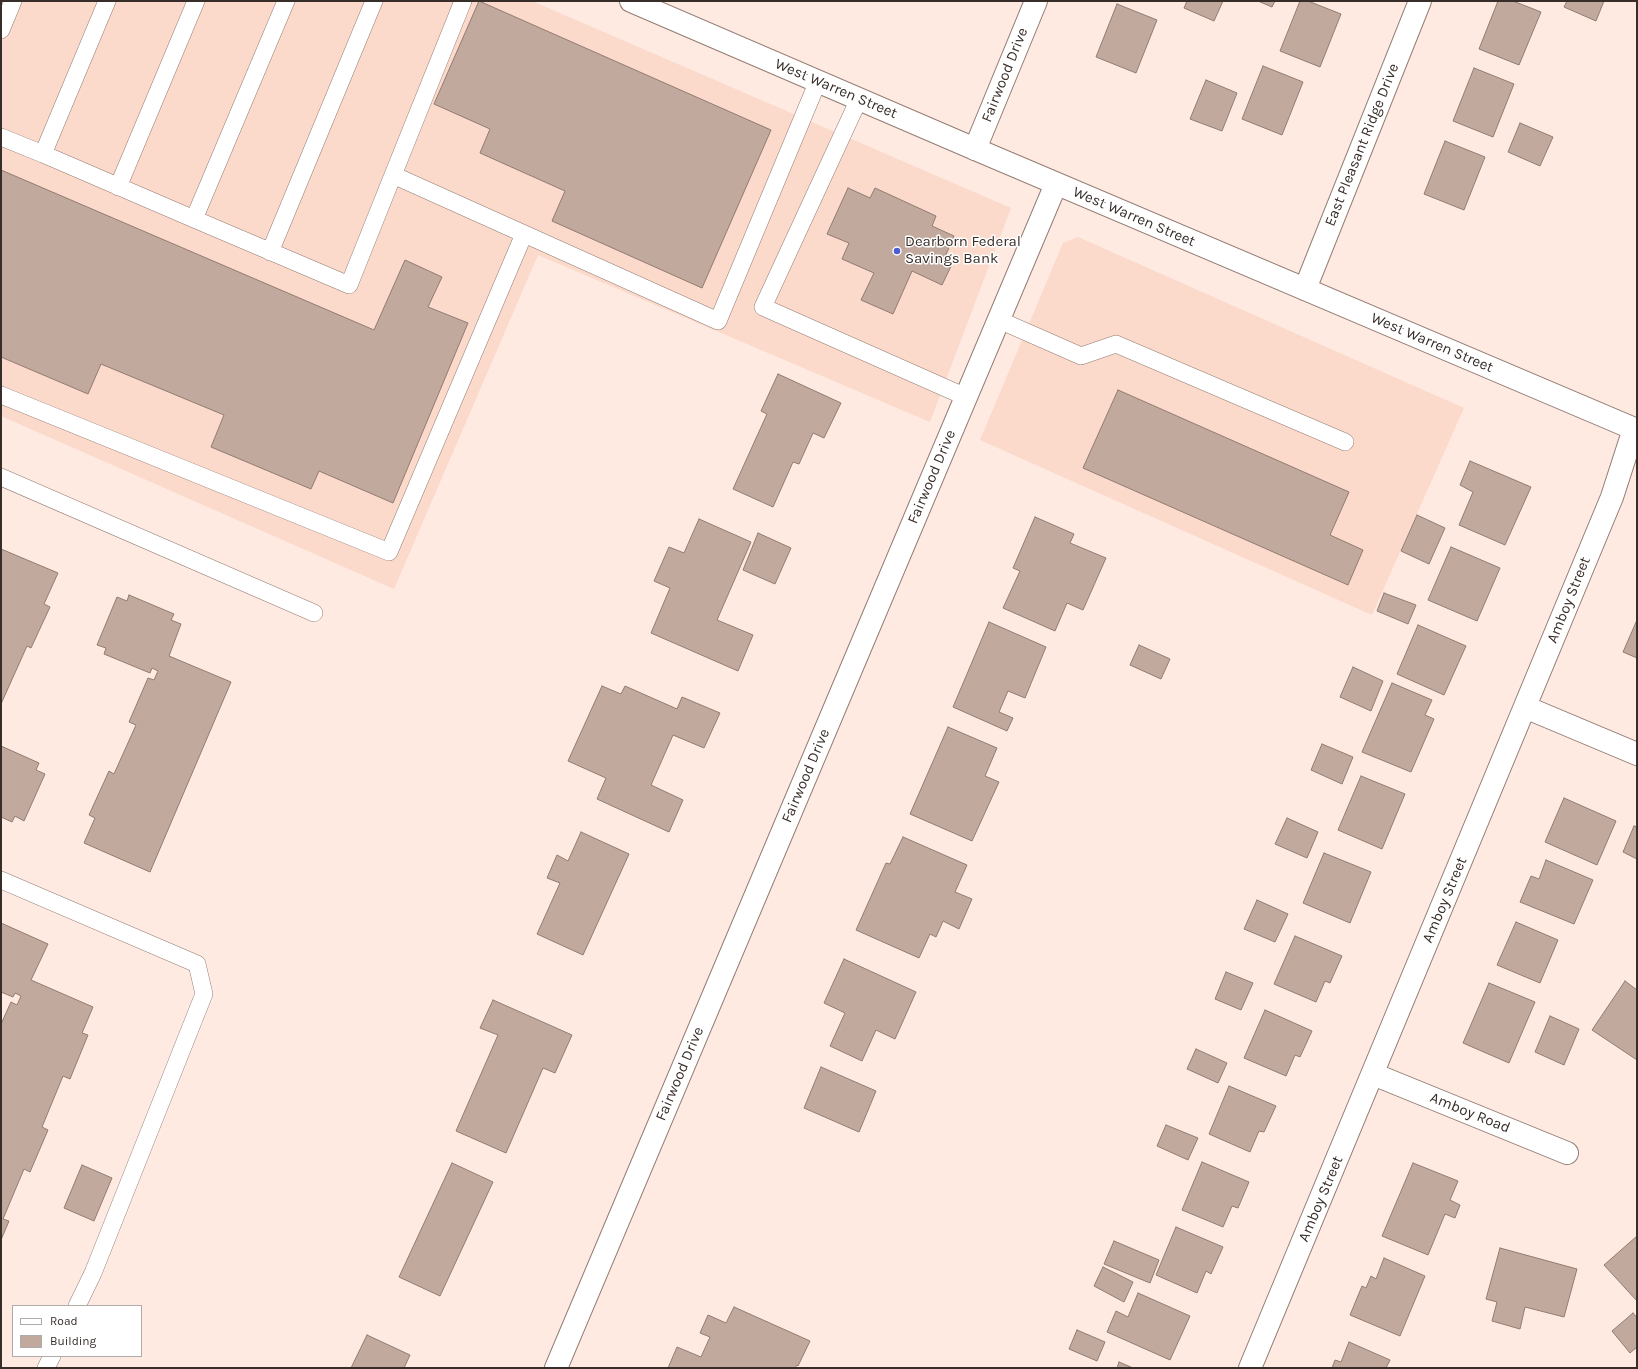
<!DOCTYPE html>
<style>
body{margin:0}
#map{position:relative;width:1638px;height:1369px;overflow:hidden;background:#feeae1;font-family:Karla,sans-serif}
canvas{display:block}
.frame{position:absolute;inset:0;border:2px solid #372d29;pointer-events:none}
.legend{position:absolute;left:12px;top:1305px;width:130px;height:52px;box-sizing:border-box;background:#fff;border:1px solid #afaba9;margin:0;padding:5px 7px;list-style:none;font-size:12px;color:#372d29}
.legend li{display:flex;align-items:center;gap:8px;height:20px}
.legend b{width:20px;border:1px solid #afaba9}
</style>
<div id="map">
<canvas width="1638" height="1369"></canvas>
<div class="frame"></div>
<ul class="legend">
<li><b style="height:5px;background:#fff"></b>Road</li>
<li><b style="height:11px;background:#c1a99e"></b>Building</li>
</ul>
</div>
<script>
const ctx = document.querySelector('canvas').getContext('2d');
ctx.lineJoin = 'round';
function fill(path, color) {
  ctx.fillStyle = color;
  ctx.fill(path, 'evenodd');
}
function poly(rows) {
  const path = new Path2D();
  for (const r of rows) {
    path.moveTo(r[0], r[1]);
    for (let i = 2; i < r.length; i += 2) path.lineTo(r[i], r[i + 1]);
  }
  return path;
}
function strokePath(path, color, width, dash) {
  ctx.strokeStyle = color;
  ctx.lineWidth = width;
  ctx.lineCap = dash ? 'butt' : 'round';
  ctx.setLineDash(dash || []);
  ctx.stroke(path);
}
function write(font, color, halo, rows, align = 'center') {
  ctx.font = font + ' Karla,sans-serif';
  ctx.lineWidth = 3;
  ctx.setLineDash([]);
  ctx.textBaseline = 'middle';
  ctx.strokeStyle = halo;
  ctx.fillStyle = color;
  for (const [text, x, y, turn = 0] of rows) {
    ctx.save();
    ctx.translate(x, y);
    ctx.rotate((+turn || 0) * Math.PI / 180);
    ctx.textAlign = isNaN(turn) ? turn : align;
    if (halo) ctx.strokeText(text, 0, 0);
    ctx.fillText(text, 0, 0);
    ctx.restore();
  }
}
const built = poly([
 [1,1,532,1,1011,208,930,422,538,255,394,589,1,416],
 [1078,237,1464,408,1372,615,980,440,1063,243]
]);
const building = poly([
 [479,1,771,130,702,288,552,221,565,191,480,153,490,129,434,104,479,1],
 [1187,1,1223,1,1214,21,1184,8,1187,1],
 [1258,1,1275,1,1272,7,1258,1],
 [1300,1,1308,1,1341,14,1320,67,1280,51,1300,1],
 [1498,1,1513,1,1541,12,1519,65,1479,49,1498,1],
 [1567,1,1604,1,1596,21,1564,7,1567,1],
 [1117,4,1157,20,1136,73,1096,57,1117,4],
 [1263,66,1303,82,1282,135,1242,119,1263,66],
 [1474,68,1514,84,1493,137,1453,121,1474,68],
 [1206,80,1237,93,1222,131,1190,119,1206,80],
 [1520,123,1553,137,1540,166,1508,152,1520,123],
 [1445,141,1485,157,1464,210,1424,194,1445,141],
 [1,170,374,330,405,260,442,277,428,307,468,323,393,503,319,471,311,489,211,447,224,415,101,364,88,394,1,357,1,170],
 [848,188,870,198,875,188,936,216,932,226,954,236,944,259,953,262,942,285,912,271,893,314,861,300,874,273,842,259,849,243,827,234,848,188],
 [778,374,841,403,824,438,813,433,799,464,793,462,773,507,733,489,767,414,761,411,778,374],
 [1118,390,1349,492,1330,535,1363,550,1348,585,1083,468,1118,390],
 [1470,461,1531,487,1505,545,1459,525,1473,492,1460,485,1470,461],
 [1417,515,1445,528,1429,564,1401,551,1417,515],
 [1035,517,1074,534,1070,543,1106,558,1083,610,1067,603,1055,631,1003,608,1020,571,1013,568,1035,517],
 [699,519,751,542,717,620,753,635,738,671,651,633,670,588,654,581,669,547,684,553,699,519],
 [758,533,791,548,775,584,743,570,758,533],
 [1451,547,1500,568,1477,621,1428,600,1451,547],
 [1,549,58,573,44,604,50,607,31,648,27,646,1,704,1,549],
 [1384,593,1416,605,1408,624,1377,611,1384,593],
 [129,595,174,614,171,620,181,624,169,656,231,682,150,872,84,843,95,818,89,815,109,771,114,774,136,725,129,722,148,678,154,680,158,671,152,668,150,673,104,654,106,648,97,645,117,597,127,601,129,595],
 [1637,620,1637,658,1623,652,1637,620],
 [989,622,1046,647,1025,698,1008,691,999,712,1013,718,1007,731,953,707,989,622],
 [1418,625,1466,646,1444,695,1397,674,1418,625],
 [1139,645,1170,659,1161,679,1130,665,1139,645],
 [1353,667,1383,681,1371,711,1340,697,1353,667],
 [1392,683,1432,700,1425,715,1434,719,1411,772,1362,752,1392,683],
 [602,686,621,694,625,686,677,709,682,697,720,713,704,748,673,735,651,785,683,800,669,832,597,799,606,778,568,761,602,686],
 [948,727,997,748,985,776,999,782,972,841,910,814,948,727],
 [1322,744,1353,757,1342,784,1311,770,1322,744],
 [1,746,39,763,36,770,45,774,24,821,15,816,12,822,1,817,1,746],
 [1361,776,1405,794,1382,849,1338,830,1361,776],
 [1564,798,1616,821,1597,865,1545,842,1564,798],
 [1287,818,1318,832,1307,858,1275,844,1287,818],
 [1634,826,1637,827,1637,859,1623,852,1634,826],
 [581,832,629,854,583,955,537,934,560,883,547,878,557,855,568,861,581,832],
 [903,837,967,865,955,892,972,899,959,929,943,921,936,937,930,934,919,958,856,930,886,863,890,864,903,837],
 [1324,853,1371,872,1350,923,1303,903,1324,853],
 [1546,860,1593,880,1574,924,1520,902,1531,876,1539,879,1546,860],
 [1257,900,1288,914,1275,942,1244,929,1257,900],
 [1516,922,1558,940,1540,983,1497,965,1516,922],
 [1,923,48,944,31,980,93,1007,82,1033,88,1035,70,1079,63,1076,42,1127,48,1130,30,1172,24,1169,3,1219,9,1221,1,1240,1,1024,11,1002,17,1005,21,996,15,993,13,997,1,992,1,923],
 [1295,936,1342,956,1330,983,1325,981,1316,1002,1274,984,1295,936],
 [844,959,916,992,895,1039,876,1030,862,1061,830,1046,845,1013,824,1003,844,959],
 [1226,972,1253,983,1241,1010,1215,999,1226,972],
 [1625,981,1637,990,1637,1060,1592,1030,1625,981],
 [1489,983,1535,1002,1509,1063,1463,1043,1489,983],
 [493,1000,572,1035,555,1073,543,1068,506,1153,456,1131,498,1035,480,1028,493,1000],
 [1265,1010,1312,1031,1300,1057,1295,1055,1286,1076,1244,1058,1265,1010],
 [1550,1016,1579,1029,1564,1065,1535,1052,1550,1016],
 [1196,1049,1227,1063,1218,1083,1187,1069,1196,1049],
 [821,1067,876,1091,859,1132,804,1108,821,1067],
 [1229,1086,1276,1106,1264,1132,1259,1131,1250,1152,1209,1134,1229,1086],
 [1166,1125,1198,1138,1188,1160,1157,1146,1166,1125],
 [1202,1162,1249,1182,1238,1208,1232,1206,1223,1227,1182,1210,1202,1162],
 [452,1163,493,1182,440,1296,399,1277,452,1163],
 [1413,1163,1458,1181,1450,1200,1460,1205,1455,1218,1445,1214,1428,1255,1382,1236,1413,1163],
 [82,1165,112,1178,94,1221,64,1208,82,1165],
 [1176,1227,1223,1247,1211,1274,1206,1271,1197,1293,1156,1275,1176,1227],
 [1637,1236,1637,1301,1604,1265,1637,1236],
 [1114,1241,1159,1260,1150,1283,1104,1264,1114,1241],
 [1500,1248,1577,1269,1564,1317,1525,1307,1520,1329,1492,1321,1497,1302,1486,1299,1500,1248],
 [1384,1258,1425,1276,1400,1336,1350,1315,1362,1286,1366,1288,1371,1276,1376,1279,1384,1258],
 [1103,1267,1133,1282,1124,1302,1094,1286,1103,1267],
 [1138,1293,1190,1316,1170,1360,1107,1332,1116,1311,1128,1317,1138,1293],
 [734,1307,810,1341,798,1366,797,1365,795,1368,668,1368,677,1347,701,1357,710,1337,700,1333,708,1315,726,1323,734,1307],
 [1633,1313,1637,1318,1637,1347,1630,1353,1612,1331,1633,1313],
 [1077,1330,1105,1342,1097,1361,1069,1349,1077,1330],
 [367,1335,410,1355,404,1368,351,1368,367,1335],
 [1349,1342,1390,1360,1386,1368,1332,1368,1335,1360,1341,1362,1349,1342],
 [1119,1362,1133,1368,1117,1368,1119,1362]
]);
const lane = poly([
 [107,1,43,154,194,219],
 [286,1,194,219,349,285,393,175],
 [463,1,393,175,718,321,818,81],
 [1,30,13,1],
 [859,99,763,307,966,397],
 [1,137,43,154],
 [118,187,196,1],
 [270,252,374,1],
 [999,320,1081,356,1116,344,1345,442],
 [1,395,389,552,524,234],
 [1,477,314,613],
 [1,880,197,964,204,994,93,1273,77,1306],
 [46,1368,52,1356]
]);
const street = poly([
 [975,149,1036,1],
 [1305,289,1420,1],
 [1525,707,1637,754],
 [1373,1074,1567,1153],
 [556,1368,1056,184],
 [1250,1368,1612,497,1634,429]
]);
const secondary = poly([
 [631,1,975,149,1637,430]
]);
const markers = [
 [897,251,4,"#4b5ed3"]
];
const streetNames = [
 ["Fairwood Drive",1005,75,-68],
 ["West Warren Street",836,89,23],
 ["East Pleasant Ridge Drive",1362,145,-68],
 ["West Warren Street",1134,217,23],
 ["West Warren Street",1432,343,23],
 ["Fairwood Drive",932,477,-67],
 ["Amboy Street",1569,600,-68],
 ["Fairwood Drive",806,776,-67],
 ["Amboy Street",1445,900,-67],
 ["Fairwood Drive",680,1074,-67],
 ["Amboy Road",1470,1113,22],
 ["Amboy Street",1321,1199,-67]
];
const poiNames = [
 ["Dearborn Federal",905,242],
 ["Savings Bank",905,259]
];
fill(built, '#fbd9cb');
fill(building, '#c1a99e');
strokePath(building, '#927b71', 1);
strokePath(lane, '#937c73', 18);
strokePath(street, '#937c73', 24);
strokePath(secondary, '#937c73', 24);
strokePath(lane, '#fff', 17);
strokePath(street, '#fff', 22);
strokePath(secondary, '#fff', 22);
for (const [x, y, r, color] of markers) {
  const dot = new Path2D();
  dot.arc(x, y, r, 0, 2 * Math.PI);
  ctx.fillStyle = color;
  ctx.fill(dot);
  strokePath(dot, '#fff', 1.5);
}
write('15px', '#372d29', '#fff', streetNames);
write('15px', '#372d29', '#fff', poiNames, 'left');
</script>
